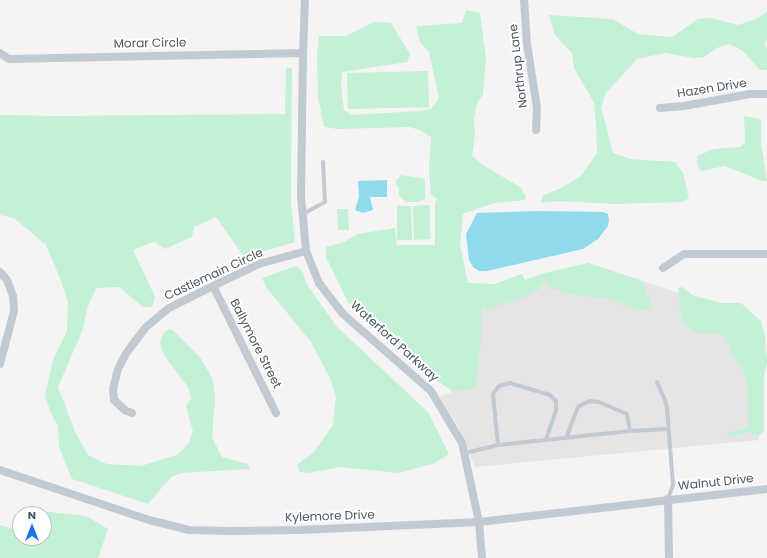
<!DOCTYPE html>
<style>
body{margin:0}
#map{position:relative;width:767px;height:558px;overflow:hidden;background:#f5f3f3;font-family:Poppins,sans-serif}
canvas{display:block}
.north{position:absolute;left:12px;top:506px;width:40px;height:40px;box-sizing:border-box;background:#fff;border:1px solid #b7bbc0;border-radius:50%;rotate:0deg;font-size:11px;font-weight:700;line-height:16px;text-align:center;color:#4a5661}
.north::after{content:'';display:block;margin:auto;width:14px;height:18px;background:#1a73e8;clip-path:polygon(50% 0,100% 100%,50% 72%,0 100%)}
</style>
<div id="map">
<canvas width="767" height="558"></canvas>
<div class="north">N</div>
</div>
<script>
const ctx = document.querySelector('canvas').getContext('2d');
ctx.lineJoin = 'round';
function fill(path, color) {
  ctx.fillStyle = color;
  ctx.fill(path, 'evenodd');
}
function poly(rows) {
  const path = new Path2D();
  for (const r of rows) {
    path.moveTo(r[0], r[1]);
    for (let i = 2; i < r.length; i += 2) path.lineTo(r[i], r[i + 1]);
  }
  return path;
}
function strokePath(path, color, width, dash) {
  ctx.strokeStyle = color;
  ctx.lineWidth = width;
  ctx.lineCap = dash ? 'butt' : 'round';
  ctx.setLineDash(dash || []);
  ctx.stroke(path);
}
function write(font, color, halo, rows, align = 'center') {
  ctx.font = font + ' Poppins,sans-serif';
  ctx.lineWidth = 4;
  ctx.setLineDash([]);
  ctx.textBaseline = 'middle';
  ctx.strokeStyle = halo;
  ctx.fillStyle = color;
  for (const [text, x, y, turn = 0] of rows) {
    ctx.save();
    ctx.translate(x, y);
    ctx.rotate((+turn || 0) * Math.PI / 180);
    ctx.textAlign = isNaN(turn) ? turn : align;
    if (halo) ctx.strokeText(text, 0, 0);
    ctx.fillText(text, 0, 0);
    ctx.restore();
  }
}
const education = poly([
 [588,263,680,293,682,321,736,335,754,369,759,440,475,467,458,426,439,397,451,393,446,308,545,273]
]);
const green = poly([
 [466,10,480,13,486,59,483,94,477,104,474,118,475,135,472,156,483,165,520,187,526,196,525,200,494,203,463,214,460,245,468,283,495,284,522,274,525,280,545,273,588,263,642,281,652,304,650,311,638,309,608,299,571,294,551,288,544,280,538,290,525,297,489,309,482,306,481,338,476,386,471,390,459,391,451,390,433,378,366,320,348,302,326,257,326,247,344,242,358,234,395,228,397,245,435,245,435,203,437,199,431,195,429,168,431,137,420,130,409,127,338,129,324,127,318,96,317,54,319,36,346,36,374,22,391,23,410,54,407,62,342,72,341,87,344,110,351,115,419,111,431,109,439,98,429,52,420,42,416,26,462,23],
 [767,12,767,38,765,44,767,49,767,70,760,70,743,51,729,44,717,48,704,57,694,58,665,53,637,59,606,93,601,107,613,153,630,159,675,162,683,173,689,198,682,202,615,204,559,201,540,203,544,195,561,188,581,176,597,153,596,122,594,103,574,68,572,53,555,35,549,15,612,19,638,34,672,37,698,19,711,18,738,25,756,19],
 [286,68,292,68,291,203,295,242,244,257,216,217,194,227,192,237,165,249,154,242,133,250,155,297,152,307,143,307,119,287,96,288,87,309,83,329,58,387,76,434,88,455,107,464,141,466,177,455,188,444,193,432,186,406,191,398,188,387,164,355,160,342,164,332,169,329,174,331,200,357,213,380,215,399,212,437,222,457,248,464,250,469,181,473,171,477,148,504,72,479,59,447,58,426,51,413,45,396,53,360,67,331,68,302,60,278,46,245,14,218,0,215,0,115,58,116,285,114],
 [428,71,429,107,348,109,347,73],
 [744,116,761,119,761,143,767,181,762,181,725,166,701,171,698,166,697,156,714,149,741,147,745,142],
 [401,175,425,179,425,199,419,202,406,202,399,196,399,188,396,185,396,181],
 [430,205,430,239,414,240,413,206],
 [397,206,411,206,412,240,397,240],
 [337,209,348,209,349,230,338,230],
 [296,266,302,271,308,286,337,327,428,412,449,454,435,463,399,473,340,467,308,473,300,472,297,465,314,452,333,425,336,397,330,378,311,342,266,287,262,278],
 [682,287,692,295,721,303,741,303,761,321,765,336,767,362,764,376,764,431,759,436,751,432,728,437,726,434,743,429,749,424,747,381,743,370,730,351,727,338,720,334,696,333,682,321,678,288],
 [30,510,86,516,108,529,98,558,0,558,0,525,20,531,20,538,44,538,44,514,29,514]
]);
const water = poly([
 [387,180,387,197,370,197,373,210,363,213,355,210,359,197,358,181],
 [537,211,603,212,608,214,609,219,608,226,598,239,583,249,487,271,479,271,473,267,469,260,466,234,477,213]
]);
const service = poly([
 [303,214,325,202,323,162],
 [657,382,665,400,667,408,673,485,668,499],
 [566,438,578,407,589,401,599,402,627,414,630,431],
 [498,445,493,394,499,386,510,383,550,395,556,401,556,410,546,440],
 [465,453,498,445,630,431,668,429]
]);
const minor = poly([
 [305,0,303,53,301,196,306,251,319,283,343,314,431,391,462,443,479,522,482,558],
 [524,0,527,44,537,108,536,130],
 [0,53,9,59,303,53],
 [660,108,684,106,750,94,767,94],
 [663,268,684,254,767,254],
 [0,272,7,280,13,296,14,311,0,364],
 [213,286,276,413],
 [132,413,126,411,114,400,113,389,118,369,127,352,146,327,169,308,213,286,259,264,306,251],
 [0,470,149,520,189,530,230,531,300,530,479,522,767,489],
 [668,499,669,558]
]);
const streetNames = [
 ["Morar Circle",150,44,-1],
 ["Northrup Lane",519,66,-97],
 ["Hazen Drive",712,89,-9],
 ["Castlemain Circle",214,275,-25],
 ["Waterford Parkway",394,342,42],
 ["Ballymore Street",255,344,63],
 ["Walnut Drive",716,483,-6],
 ["Kylemore Drive",330,517,-2]
];
fill(education, '#e6e4e5');
fill(green, '#c3f1d5');
fill(water, '#90daee');
strokePath(service, '#c1cad2', 4);
strokePath(minor, '#c1cad2', 8);
write('12px', '#4a5661', '#fff', streetNames);
</script>
